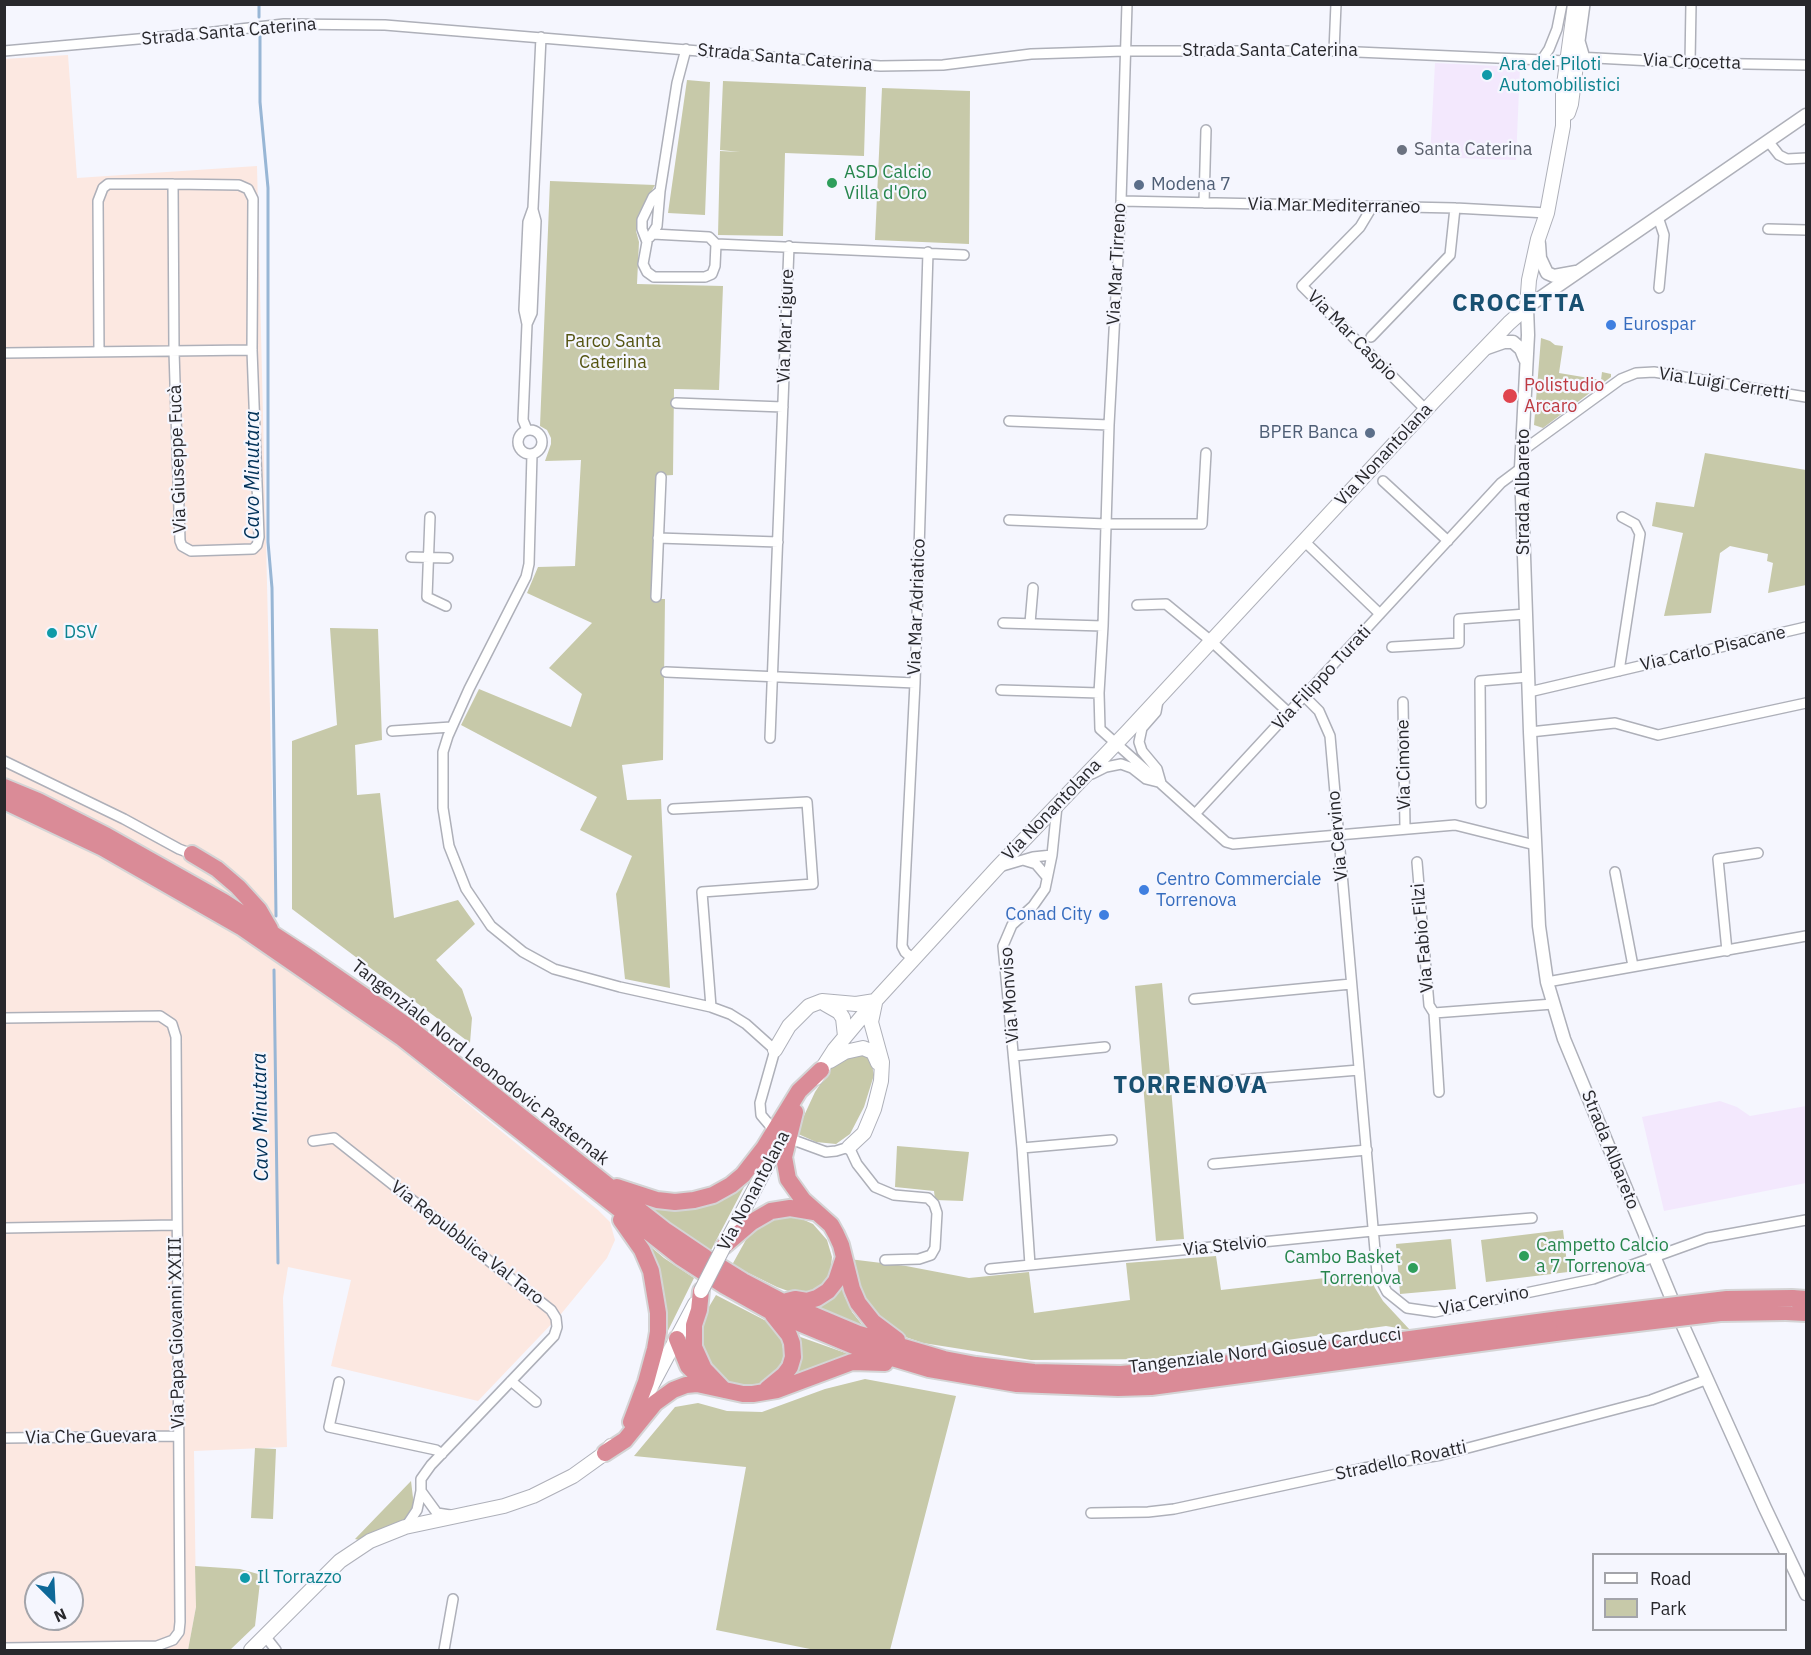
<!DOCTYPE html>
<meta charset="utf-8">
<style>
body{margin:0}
#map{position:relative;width:1811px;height:1655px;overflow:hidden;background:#f5f6fe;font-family:"IBM Plex Sans",sans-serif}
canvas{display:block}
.frame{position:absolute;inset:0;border:6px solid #28282c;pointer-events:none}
.legend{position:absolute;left:1592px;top:1553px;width:195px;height:78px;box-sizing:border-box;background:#f5f6fe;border:2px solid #a3a4aa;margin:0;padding:8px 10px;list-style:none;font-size:18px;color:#28282c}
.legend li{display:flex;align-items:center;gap:12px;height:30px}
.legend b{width:30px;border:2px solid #a3a4aa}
.north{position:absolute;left:24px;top:1571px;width:60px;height:60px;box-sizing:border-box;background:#f5f6fe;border:2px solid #a3a4aa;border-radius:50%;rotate:156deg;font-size:16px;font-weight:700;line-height:24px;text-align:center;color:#28282c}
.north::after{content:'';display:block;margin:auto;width:21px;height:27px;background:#0e6898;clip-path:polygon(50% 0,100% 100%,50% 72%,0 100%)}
</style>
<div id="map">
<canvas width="1811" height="1655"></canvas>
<div class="frame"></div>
<ul class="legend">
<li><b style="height:8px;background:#fff"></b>Road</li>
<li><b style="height:16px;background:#c7c9a9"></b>Park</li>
</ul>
<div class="north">N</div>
</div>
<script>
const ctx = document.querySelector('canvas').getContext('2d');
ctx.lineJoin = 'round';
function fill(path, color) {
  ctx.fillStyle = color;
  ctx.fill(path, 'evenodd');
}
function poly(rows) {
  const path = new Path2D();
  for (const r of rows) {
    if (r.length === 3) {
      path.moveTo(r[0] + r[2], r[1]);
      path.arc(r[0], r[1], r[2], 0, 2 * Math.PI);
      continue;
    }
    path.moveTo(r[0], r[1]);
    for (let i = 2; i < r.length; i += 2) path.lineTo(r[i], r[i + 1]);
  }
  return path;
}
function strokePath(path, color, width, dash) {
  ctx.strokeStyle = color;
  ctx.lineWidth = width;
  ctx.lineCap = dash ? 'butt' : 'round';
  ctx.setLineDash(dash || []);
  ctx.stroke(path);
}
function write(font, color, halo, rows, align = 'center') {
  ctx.font = font + ' "IBM Plex Sans",sans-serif';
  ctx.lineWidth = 4.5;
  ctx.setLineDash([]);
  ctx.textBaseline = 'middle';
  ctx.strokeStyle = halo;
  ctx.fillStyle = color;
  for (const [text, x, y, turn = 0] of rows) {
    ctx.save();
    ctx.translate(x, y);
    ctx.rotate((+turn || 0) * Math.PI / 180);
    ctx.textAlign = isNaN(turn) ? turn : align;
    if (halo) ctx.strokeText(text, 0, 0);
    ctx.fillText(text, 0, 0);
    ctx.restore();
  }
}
const industrial = poly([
 [68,55,77,178,257,166,275,917,270,925,123,836,5,778,4,59],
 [4,813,54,830,159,886,301,977,399,1048,598,1210,610,1222,615,1240,607,1258,561,1314,478,1401,331,1366,351,1280,288,1267,283,1298,287,1447,194,1451,196,1607,188,1650,5,1650],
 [36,1583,72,1583,72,1619,36,1619]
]);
const education = poly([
 [1435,63,1520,67,1516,160,1430,157],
 [1720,1101,1737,1107,1750,1116,1806,1106,1806,1183,1664,1211,1642,1117]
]);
const green = poly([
 [687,80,710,82,705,215,668,213],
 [723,81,866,87,864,156,785,153,783,236,718,235,720,151,740,152,720,150],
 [882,88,970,91,969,244,875,240],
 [550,181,655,185,638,215,636,231,639,242,637,284,723,286,719,390,674,389,673,475,656,476,651,599,665,599,663,760,622,765,627,800,661,799,670,988,625,979,616,894,632,856,580,830,597,797,461,725,479,689,571,727,582,694,549,668,592,623,527,593,538,567,575,566,581,460,545,461,551,444,551,438,547,430,540,426],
 [1541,338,1550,341,1555,345,1563,346,1559,373,1601,380,1602,372,1611,374,1611,377,1543,428,1534,425],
 [1705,453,1806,470,1806,585,1768,593,1773,563,1767,561,1768,554,1730,546,1720,553,1711,613,1664,616,1683,533,1652,526,1656,502,1694,507],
 [330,628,378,629,382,740,355,745,357,795,380,793,394,918,458,900,475,924,436,960,462,989,472,1018,470,1043,292,909,292,741,337,725],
 [1162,983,1184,1239,1156,1241,1135,986],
 [861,1052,871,1060,874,1075,864,1107,850,1134,836,1144,816,1142,796,1133,815,1092,831,1068,846,1055],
 [897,1146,969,1152,963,1201,935,1200,934,1191,895,1187],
 [754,1168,709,1254,635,1201,698,1204],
 [793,1215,813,1224,827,1240,832,1257,830,1277,818,1291,802,1296,777,1287,732,1265,753,1227,770,1217],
 [1563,1230,1568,1272,1486,1282,1481,1240],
 [632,1231,664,1258,694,1278,655,1357,660,1337],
 [1451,1239,1456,1289,1400,1294,1396,1244],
 [1216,1256,1221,1290,1368,1273,1375,1288,1383,1301,1410,1330,1386,1326,1153,1359,1031,1360,923,1343,891,1332,868,1310,849,1259,906,1266,969,1278,1029,1272,1034,1313,1130,1300,1126,1263],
 [842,1277,844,1295,852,1312,864,1327,839,1319,807,1306],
 [716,1295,772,1324,781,1335,784,1356,777,1373,762,1385,742,1388,721,1384,707,1370,697,1327],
 [792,1334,854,1356,779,1384],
 [865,1379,956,1396,890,1650,815,1650,716,1630,746,1467,634,1456,675,1407,698,1403,727,1411,762,1412,825,1389],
 [255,1448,276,1449,273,1519,251,1518],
 [411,1481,414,1506,407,1519,359,1540,355,1539],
 [195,1566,240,1569,258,1574,260,1582,255,1626,230,1650,188,1650,196,1607]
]);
const stream = poly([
 [259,17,259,4],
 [260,35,260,102,268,188,268,542,272,588,276,916],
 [274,970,278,1263]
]);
const minor = poly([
 [1127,4,1121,201,1109,425,1103,626,1099,693,1100,729,1226,842,1233,844,1455,825,1535,845],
 [1585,4,1580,41,1585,58],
 [4,51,205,33,284,24,385,25,880,66,943,65,1031,54,1125,51,1334,51,1566,61],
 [1334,51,1336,4],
 [1577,57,1690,63,1806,65],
 [1543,58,1549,49,1557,29,1562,4],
 [1690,63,1691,4],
 [1768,141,1779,155,1787,159,1806,158],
 [1121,201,1455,208,1547,213],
 [1204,203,1206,130],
 [1372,207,1360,227,1302,286,1426,410],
 [1658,217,1664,235,1659,288],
 [1768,229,1806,230],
 [653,234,709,237,716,244,715,266,712,274,705,277,654,277,647,272,643,264,647,242,642,229,642,220,653,197,660,191],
 [650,237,657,226,660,191,677,83,686,49],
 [716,244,964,255],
 [527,324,532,313,536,221,533,210],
 [1371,337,1450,255,1455,208],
 [99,352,98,201,103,188,108,184,173,184,239,185,248,189,253,199,252,350,259,537,257,545,253,549,191,551,182,546,180,541,174,351,173,184],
 [4,353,252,350],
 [676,403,783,407],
 [1009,421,1109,425],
 [530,442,12],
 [527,430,523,420,527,324,524,310,528,222,533,208,541,37],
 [1522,451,1621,379,1636,373,1654,372,1806,397],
 [532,454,529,564,526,577,469,689,448,736,443,752,443,808,449,846,466,889,491,926,523,952,554,969,620,987,711,1007,730,1014,746,1024,775,1050,760,1103,761,1115,772,1128],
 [1383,481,1448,541],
 [430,517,427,597,446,606],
 [1009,520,1106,524,1202,524,1206,453],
 [658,538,778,542],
 [1304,541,1380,614],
 [411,557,448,558],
 [656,597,661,477],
 [1137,605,1166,604,1211,641,1289,713],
 [1003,623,1103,626],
 [1030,623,1033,588],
 [1392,647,1459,643,1459,619,1526,614],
 [1619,671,1640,534,1635,524,1622,517],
 [666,672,915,683],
 [1001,690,1099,693],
 [1529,692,1806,627],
 [1304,696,1319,711,1330,736,1377,1273,1387,1292,1407,1308,1435,1312,1593,1279,1707,1238,1806,1220],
 [1158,701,1156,712,1142,728,1139,742,1142,751,1157,769,1161,783],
 [1403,702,1405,828],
 [392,731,451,727],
 [1530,732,1615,723,1658,735,1806,703],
 [770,738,789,246],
 [4,761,124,819,179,849,192,854],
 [1092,774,1106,767,1121,764,1132,768,1146,779,1158,782],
 [1481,803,1480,681,1528,677],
 [673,809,807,802,813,884,702,892,711,1007],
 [1195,814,1501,483,1521,468],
 [1023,860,1036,864,1047,877],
 [1417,862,1429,1005,1434,1013,1553,1004],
 [999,867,1033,857,1052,855],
 [1615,872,1633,966],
 [1727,951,1718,859,1758,853],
 [913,959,905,952,902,946,915,683,928,252],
 [1547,982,1806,936],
 [1194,999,1351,984],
 [1434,1013,1439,1092],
 [4,1018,160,1016,172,1024,176,1037,180,1622,179,1632,173,1640,157,1646,4,1648],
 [1014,1056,1105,1047],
 [1201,1083,1359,1070],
 [313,1141,334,1138,551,1310,556,1318,557,1327,554,1336,431,1465,421,1479,421,1491],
 [796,1141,826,1152,836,1151,849,1147,857,1164,875,1187,894,1195,928,1198,934,1204,937,1213,935,1248,931,1255,919,1259,885,1260],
 [1022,1148,1112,1140],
 [1213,1164,1367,1150],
 [4,1228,176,1225],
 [1030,1265,1022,1148,1003,946,1012,925,1033,906,1045,889,1052,855,1057,806],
 [990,1269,1373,1231,1532,1218],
 [511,1381,536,1402],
 [339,1382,329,1427,436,1450,442,1454],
 [4,1438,178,1436],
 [1091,1513,1148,1512,1174,1509,1364,1468,1441,1455,1651,1400,1705,1380],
 [407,1525,417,1510,421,1491,437,1513,450,1515],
 [265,1636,276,1650],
 [444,1650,453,1599]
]);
const tertiary = poly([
 [1806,115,1527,307,1528,335,1521,468,1530,732,1539,926,1547,982,1564,1039,1683,1326,1765,1508,1806,1594],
 [1539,244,1540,258,1547,273,1554,276,1576,272],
 [1484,349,1504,342,1513,342,1521,349,1525,359]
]);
const secondary = poly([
 [1568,113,1571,104,1577,57,1574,37],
 [825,1004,839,1012,843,1018,845,1036],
 [775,1050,789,1026,809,1006,822,1001,856,1004,875,1001],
 [830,1061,845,1052,863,1048,873,1052,878,1063],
 [816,1078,834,1050,875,1001,997,868,1128,731,1433,402,1509,323,1527,307,1529,280,1538,239,1547,213,1563,126,1563,92,1575,4],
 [849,1147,864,1133,874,1109,881,1081,882,1062,871,1022,875,1003],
 [727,1241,787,1128],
 [646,1396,695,1304],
 [251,1650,340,1561,370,1541,405,1527,504,1506,533,1496,573,1476,605,1453,611,1446]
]);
const trunk = poly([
 [4,787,38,801,107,836,224,902,308,957,406,1025,606,1184,666,1231,706,1258,743,1281,783,1302,859,1334,944,1359,976,1365,1034,1372,1121,1374,1208,1366,1560,1319],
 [4,801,103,848,241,927,402,1038,680,1257,725,1286,768,1310,859,1348,929,1369,1017,1384,1118,1388,1151,1387,1563,1332],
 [192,854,217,869,238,887,259,910,270,929],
 [795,1112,784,1157,788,1179,803,1200,831,1225,836,1234,841,1245,852,1289,858,1303,873,1322,897,1340],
 [617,1187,657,1200,675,1202,694,1200,713,1195,731,1185,743,1175,764,1148,799,1091,821,1070],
 [621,1220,642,1250,651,1271,658,1313,658,1332,655,1349,646,1382,631,1422],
 [724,1246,752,1222,771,1211,790,1208,814,1212],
 [701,1291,699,1310,694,1325,694,1347,704,1369,724,1390],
 [1792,1298,1806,1299],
 [787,1301,795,1299,807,1301,817,1298,828,1291,836,1281,844,1257],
 [1786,1312,1806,1313],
 [677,1339,688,1366,701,1379],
 [767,1389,784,1375,790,1367,793,1357,792,1343,789,1335,773,1315],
 [605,1453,625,1440,655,1403,673,1390,686,1385,697,1384,743,1394,753,1394,777,1390,852,1362,885,1363]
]);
const secondaryBridge = poly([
 [701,1291,724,1246]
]);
const trunkBridge = poly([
 [1560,1319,1727,1299,1792,1298],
 [1563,1332,1720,1313,1786,1312]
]);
const markers = [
 [1487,75,6,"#0f9aa8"],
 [1402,150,6,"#6b7280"],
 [832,183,6,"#2e9e5b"],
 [1139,185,6,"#5c6f8a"],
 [1611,325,6,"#3f7fe0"],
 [1510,396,8,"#e0444e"],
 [1370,433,6,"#5c6f8a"],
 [52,633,6,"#0f9aa8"],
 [1144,890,6,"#3f7fe0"],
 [1104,915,6,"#3f7fe0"],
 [1524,1256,6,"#2e9e5b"],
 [1413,1268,6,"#2e9e5b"],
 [245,1578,6,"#0f9aa8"]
];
const streetNames = [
 ["Strada Santa Caterina",229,32,-5],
 ["Strada Santa Caterina",1270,51],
 ["Strada Santa Caterina",785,58,5],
 ["Via Crocetta",1692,62,2],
 ["Via Mar Mediterraneo",1334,206,1],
 ["Via Mar Tirreno",1117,264,-87],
 ["Via Mar Ligure",786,326,-88],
 ["Via Mar Caspio",1352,336,45],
 ["Via Luigi Cerretti",1724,384,9],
 ["Via Nonantolana",1384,455,-47],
 ["Via Giuseppe Fucà",178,459,-92],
 ["Strada Albareto",1524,492,-90],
 ["Via Mar Adriatico",917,607,-88],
 ["Via Carlo Pisacane",1713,649,-13],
 ["Via Filippo Turati",1322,678,-47],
 ["Via Cimone",1404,765,-91],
 ["Via Nonantolana",1052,810,-46],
 ["Via Cervino",1338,836,-95],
 ["Via Fabio Filzi",1423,938,-95],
 ["Via Monviso",1010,995,-94],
 ["Tangenziale Nord Leonodovic Pasternak",480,1063,38],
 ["Strada Albareto",1610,1150,68],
 ["Via Nonantolana",754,1191,-62],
 ["Via Repubblica Val Taro",467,1243,38],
 ["Via Stelvio",1225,1246,-6],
 ["Via Cervino",1484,1301,-11],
 ["Via Papa Giovanni XXIII",177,1333,-91],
 ["Tangenziale Nord Giosuè Carducci",1265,1351,-7],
 ["Via Che Guevara",91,1437,-1],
 ["Stradello Rovatti",1401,1461,-12]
];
const cultureNames = [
 ["Ara dei Piloti",1499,65],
 ["Automobilistici",1499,86],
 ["DSV",64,633],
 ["Il Torrazzo",257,1578]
];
const worshipNames = [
 ["Santa Caterina",1414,150]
];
const leisureNames = [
 ["ASD Calcio",844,173],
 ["Villa d'Oro",844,194],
 ["Campetto Calcio",1536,1246],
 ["a 7 Torrenova",1536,1267],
 ["Cambo Basket",1401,1258,"right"],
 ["Torrenova",1401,1279,"right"]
];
const serviceNames = [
 ["Modena 7",1151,185],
 ["BPER Banca",1358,433,"right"]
];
const shopNames = [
 ["Eurospar",1623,325],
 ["Centro Commerciale",1156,880],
 ["Torrenova",1156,901],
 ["Conad City",1092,915,"right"]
];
const parkNames = [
 ["Parco Santa",613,342],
 ["Caterina",613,363]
];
const healthNames = [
 ["Polistudio",1524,386],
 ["Arcaro",1524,407]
];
const waterNames = [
 ["Cavo Minutara",253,475,-90],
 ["Cavo Minutara",261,1117,-91]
];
const districtNames = [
 ["CROCETTA",1519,304],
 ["TORRENOVA",1191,1086]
];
fill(industrial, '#fce8e1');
fill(education, '#f3e8fd');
fill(green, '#c7c9a9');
strokePath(stream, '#98b6d5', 3);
strokePath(minor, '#aeb0b9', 12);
strokePath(tertiary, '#aeb0b9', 15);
strokePath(secondary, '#aeb0b9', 16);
strokePath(trunk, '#d4d4d5', 20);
strokePath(minor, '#fff', 9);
strokePath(tertiary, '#fff', 12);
strokePath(secondary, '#fff', 14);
strokePath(trunk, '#da8b97', 16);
strokePath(secondaryBridge, '#aeb0b9', 16, []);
strokePath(trunkBridge, '#d4d4d5', 20, []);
strokePath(secondaryBridge, '#fff', 14);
strokePath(trunkBridge, '#da8b97', 16);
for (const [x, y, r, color] of markers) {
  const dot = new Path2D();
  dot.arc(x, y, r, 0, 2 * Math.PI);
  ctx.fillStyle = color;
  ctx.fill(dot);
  strokePath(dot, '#f5f6fe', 2);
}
write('18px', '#28282c', '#f5f6fe', streetNames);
write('18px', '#0d838f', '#f5f6fe', cultureNames, 'left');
write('18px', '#5b616d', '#f5f6fe', worshipNames, 'left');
write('18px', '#27864d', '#f5f6fe', leisureNames, 'left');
write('18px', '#4e5e75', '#f5f6fe', serviceNames, 'left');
write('18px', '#366cbe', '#f5f6fe', shopNames, 'left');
write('18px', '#535310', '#f5f6fe', parkNames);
write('18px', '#be3a42', '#f5f6fe', healthNames, 'left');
write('italic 20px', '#013158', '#f5f6fe', waterNames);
ctx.letterSpacing = '1.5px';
write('bold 24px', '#185071', '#f5f6fe', districtNames);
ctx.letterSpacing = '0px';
</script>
